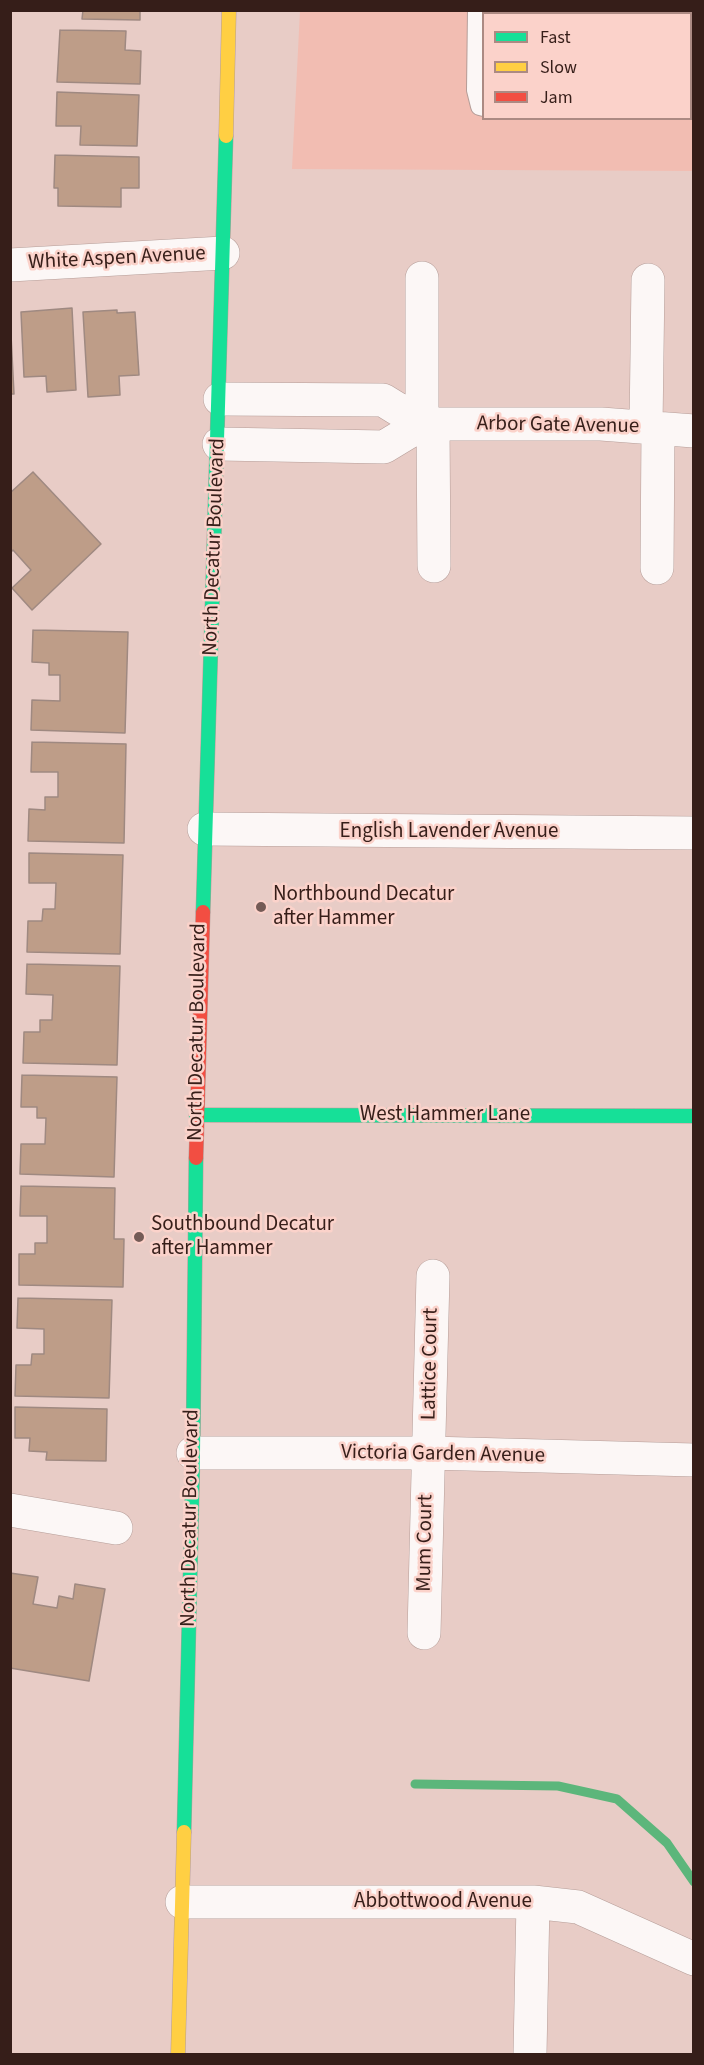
<!DOCTYPE html>
<style>
body{margin:0}
#map{position:relative;width:704px;height:2065px;overflow:hidden;background:#e8ccc6;font-family:"Source Sans 3",sans-serif}
canvas{display:block}
.frame{position:absolute;inset:0;border:12px solid #361e19;pointer-events:none}
.legend{position:absolute;left:482px;top:12px;width:210px;height:108px;box-sizing:border-box;background:#fbd2ca;border:2px solid #ac8a83;margin:0;padding:8px 10px;list-style:none;font-size:18px;color:#361e19}
.legend li{display:flex;align-items:center;gap:12px;height:30px}
.legend b{width:30px;border:2px solid #ac8a83}
</style>
<div id="map">
<canvas width="704" height="2065"></canvas>
<div class="frame"></div>
<ul class="legend">
<li><b style="height:8px;background:#16e098"></b>Fast</li>
<li><b style="height:8px;background:#ffcf43"></b>Slow</li>
<li><b style="height:8px;background:#f24e42"></b>Jam</li>
</ul>
</div>
<script>
const ctx = document.querySelector('canvas').getContext('2d');
ctx.lineJoin = 'round';
function fill(path, color) {
  ctx.fillStyle = color;
  ctx.fill(path, 'evenodd');
}
function poly(rows) {
  const path = new Path2D();
  for (const r of rows) {
    path.moveTo(r[0], r[1]);
    for (let i = 2; i < r.length; i += 2) path.lineTo(r[i], r[i + 1]);
  }
  return path;
}
function strokePath(path, color, width, dash) {
  ctx.strokeStyle = color;
  ctx.lineWidth = width;
  ctx.lineCap = dash ? 'butt' : 'round';
  ctx.setLineDash(dash || []);
  ctx.stroke(path);
}
function write(font, color, halo, rows, align = 'center') {
  ctx.font = font + ' "Source Sans 3",sans-serif';
  ctx.lineWidth = 5;
  ctx.setLineDash([]);
  ctx.textBaseline = 'middle';
  ctx.strokeStyle = halo;
  ctx.fillStyle = color;
  for (const [text, x, y, turn = 0] of rows) {
    ctx.save();
    ctx.translate(x, y);
    ctx.rotate((+turn || 0) * Math.PI / 180);
    ctx.textAlign = isNaN(turn) ? turn : align;
    if (halo) ctx.strokeText(text, 0, 0);
    ctx.fillText(text, 0, 0);
    ctx.restore();
  }
}
const built = poly([
 [300,11,693,11,693,171,292,169],
 [484,14,690,14,690,118,484,118]
]);
const stream = poly([
 [415,1784,558,1786,617,1799,667,1843,694,1882]
]);
const building = poly([
 [83,10,140,10,140,20,82,19,83,10],
 [60,30,126,31,125,50,141,51,140,84,57,82,60,30],
 [57,92,139,95,137,146,80,145,81,126,56,126,57,92],
 [55,155,139,157,139,188,121,188,121,207,58,206,58,188,54,188,55,155],
 [72,308,76,390,47,392,46,376,24,377,21,312,72,308],
 [117,310,117,313,135,312,139,375,119,376,120,395,88,397,83,312,117,310],
 [11,335,14,394,10,394,10,335,11,335],
 [33,472,101,544,32,610,12,588,31,570,13,550,10,553,10,493,33,472],
 [33,630,128,632,125,733,31,730,32,700,60,701,60,675,49,675,49,663,32,662,33,630],
 [32,742,126,744,124,843,28,841,29,809,45,810,45,797,58,797,58,772,31,772,32,742],
 [29,853,123,855,120,954,27,952,28,921,42,921,43,909,55,909,56,883,29,883,29,853],
 [27,964,120,966,117,1065,23,1063,24,1032,40,1032,40,1020,52,1020,53,995,26,994,27,964],
 [22,1075,117,1077,114,1177,20,1174,21,1144,45,1144,46,1118,37,1118,37,1107,21,1107,22,1075],
 [21,1186,115,1188,114,1239,124,1239,123,1287,19,1285,19,1254,35,1254,35,1243,47,1243,47,1216,20,1216,21,1186],
 [18,1298,112,1300,109,1398,15,1396,16,1365,31,1365,32,1354,44,1354,44,1329,17,1328,18,1298],
 [15,1407,107,1409,106,1461,46,1460,47,1452,29,1451,30,1438,15,1438,15,1407],
 [10,1573,38,1577,33,1604,57,1608,59,1596,73,1599,75,1584,105,1589,89,1681,10,1668,10,1573]
]);
const lane = poly([
 [477,10,476,90,480,106,484,107]
]);
const street = poly([
 [10,265,223,253],
 [422,278,422,424],
 [220,399,383,400,422,424,601,424,694,431],
 [433,424,434,566],
 [646,427,648,280],
 [219,444,384,447,422,424],
 [657,568,658,428],
 [204,829,694,833],
 [193,1453,429,1453,694,1460],
 [10,1510,116,1528],
 [424,1633,433,1276],
 [182,1902,533,1902,578,1907,694,1959],
 [530,2054,533,1902]
]);
const fast = poly([
 [203,912,226,136],
 [196,1115,694,1116],
 [184,1832,193,1453,196,1158]
]);
const slow = poly([
 [226,136,229,10],
 [178,2054,184,1832]
]);
const jam = poly([
 [196,1158,203,912]
]);
const markers = [
 [261,907,6,"#745b56"],
 [139,1237,6,"#745b56"]
];
const streetNames = [
 ["White Aspen Avenue",117,259,-3],
 ["Arbor Gate Avenue",558,426,1],
 ["North Decatur Boulevard",215,547,-88],
 ["English Lavender Avenue",449,832],
 ["North Decatur Boulevard",198,1032,-89],
 ["West Hammer Lane",445,1115],
 ["Lattice Court",431,1364,-89],
 ["Victoria Garden Avenue",443,1455,1],
 ["North Decatur Boulevard",191,1518,-89],
 ["Mum Court",426,1543,-89],
 ["Abbottwood Avenue",443,1902]
];
const poiNames = [
 ["Northbound Decatur",273,895],
 ["after Hammer",273,919],
 ["Southbound Decatur",151,1225],
 ["after Hammer",151,1249]
];
fill(built, '#f2bdb2');
strokePath(stream, '#5cb67b', 9);
fill(building, '#be9d88');
strokePath(building, '#9f8981', 1.5);
strokePath(lane, '#b59d98', 20);
strokePath(street, '#b59d98', 34);
strokePath(fast, '#b59d98', 15);
strokePath(slow, '#b59d98', 15);
strokePath(jam, '#b59d98', 15);
strokePath(lane, '#fcf7f6', 18);
strokePath(street, '#fcf7f6', 33);
strokePath(fast, '#16e098', 14);
strokePath(slow, '#ffcf43', 14);
strokePath(jam, '#f24e42', 14);
for (const [x, y, r, color] of markers) {
  const dot = new Path2D();
  dot.arc(x, y, r, 0, 2 * Math.PI);
  ctx.fillStyle = color;
  ctx.fill(dot);
  strokePath(dot, '#fbd2ca', 2);
}
write('21px', '#361e19', '#fbd2ca', streetNames);
write('21px', '#361e19', '#fbd2ca', poiNames, 'left');
</script>
